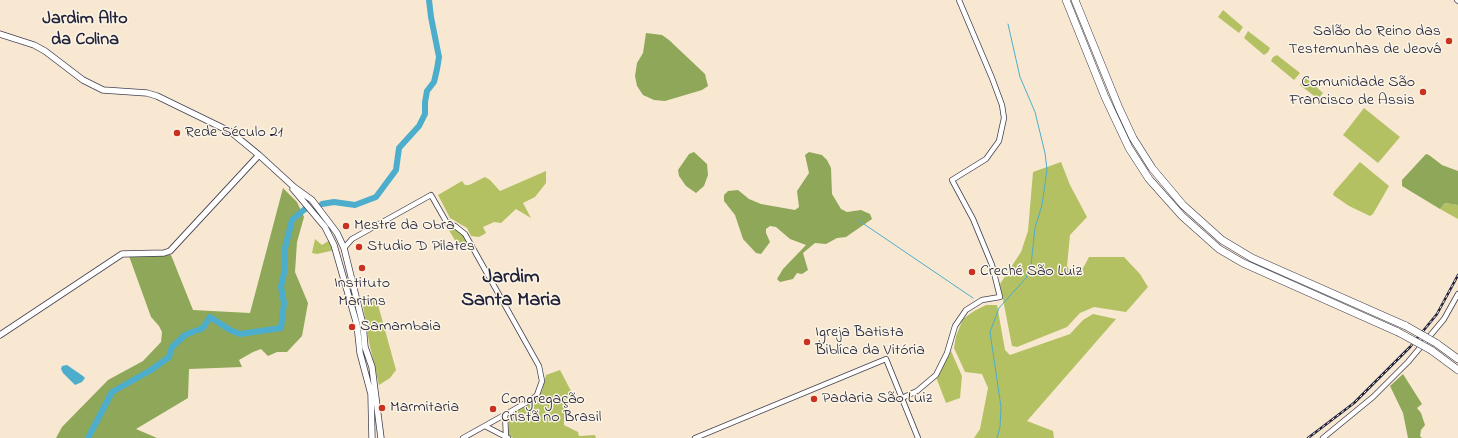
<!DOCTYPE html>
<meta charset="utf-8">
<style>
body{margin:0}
canvas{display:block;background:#f8e8d1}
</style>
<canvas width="1458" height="438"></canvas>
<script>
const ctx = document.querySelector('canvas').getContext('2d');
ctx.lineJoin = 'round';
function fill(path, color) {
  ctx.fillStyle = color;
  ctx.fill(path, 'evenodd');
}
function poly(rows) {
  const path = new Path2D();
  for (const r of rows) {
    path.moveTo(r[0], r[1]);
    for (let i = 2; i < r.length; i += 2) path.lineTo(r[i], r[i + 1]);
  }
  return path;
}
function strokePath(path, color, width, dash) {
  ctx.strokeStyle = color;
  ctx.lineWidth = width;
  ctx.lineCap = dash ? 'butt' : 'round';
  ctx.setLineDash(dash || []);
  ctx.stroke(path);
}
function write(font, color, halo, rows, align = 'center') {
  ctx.font = font + ' "Indie Flower",sans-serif';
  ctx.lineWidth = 3;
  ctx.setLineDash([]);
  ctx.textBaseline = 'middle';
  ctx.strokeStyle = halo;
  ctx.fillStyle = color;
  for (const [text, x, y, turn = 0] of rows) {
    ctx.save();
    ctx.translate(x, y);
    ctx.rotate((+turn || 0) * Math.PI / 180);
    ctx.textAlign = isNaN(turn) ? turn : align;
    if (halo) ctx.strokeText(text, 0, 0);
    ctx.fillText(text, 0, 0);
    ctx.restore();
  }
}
const green = poly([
 [1223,10,1243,27,1239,33,1218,17],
 [1248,31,1270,48,1268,52,1264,55,1244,38],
 [1277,55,1300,73,1294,80,1271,61,1273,57],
 [1305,77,1323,93,1318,99,1300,85],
 [1364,108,1400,137,1378,163,1343,135],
 [1061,162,1070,185,1087,217,1070,235,1067,266,1074,276,1082,270,1089,257,1124,257,1140,274,1148,287,1126,312,1094,307,1080,313,1067,327,1017,347,1012,346,1000,284,1021,252,1028,231,1033,172],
 [1360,162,1389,186,1373,214,1370,216,1349,206,1333,195,1334,192],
 [546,171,546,183,535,197,523,203,531,218,516,209,501,223,494,222,483,227,486,233,479,237,471,236,467,228,450,218,438,195,462,181,465,185,469,185,485,177,490,180,500,191],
 [1445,203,1458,205,1458,219,1440,209],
 [446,225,453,225,463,235,467,243,466,245,460,249],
 [315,239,322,245,330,240,335,250,317,254,312,253],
 [374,300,377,301,396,370,390,378,379,385,369,342,363,306,367,301],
 [986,305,997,305,1005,350,1010,355,1070,334,1083,320,1093,314,1116,319,1027,421,1053,431,1054,438,974,438,980,429,988,388,982,374,965,372,954,348,956,336,963,319,974,311],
 [951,351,962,376,960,398,946,403,936,377],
 [560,370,571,391,575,395,564,402,564,425,578,432,579,436,595,435,596,438,513,438,510,436,508,434,509,416,535,400,542,391,546,375]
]);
const forest = poly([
 [646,33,662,35,669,40,705,74,708,86,702,90,665,101,654,100,643,95,637,86,635,76,637,63,643,53],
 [694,152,707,164,708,175,704,186,696,193,686,186,679,176,678,170,689,154],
 [809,152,822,155,827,160,831,168,832,194,841,209,847,212,861,210,870,214,872,219,846,237,837,238,826,244,815,243,803,253,808,270,802,274,797,273,793,279,780,282,777,279,783,269,806,245,790,239,776,227,770,226,766,229,766,233,770,242,761,254,756,253,743,239,735,215,724,201,724,195,728,191,738,190,749,199,761,204,795,210,799,207,797,191,809,173,805,155],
 [1426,154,1429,155,1442,165,1458,171,1458,205,1445,203,1440,209,1402,186,1402,180],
 [283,188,297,202,304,217,297,242,295,272,308,303,302,336,287,352,277,352,268,356,261,349,253,352,239,360,242,367,189,369,188,398,136,429,157,438,56,438,62,427,108,380,143,361,161,342,162,332,159,326,151,317,129,256,171,255,193,310,250,313],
 [1403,374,1422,404,1417,408,1421,413,1425,425,1421,430,1420,436,1422,438,1408,438,1403,413,1390,386]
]);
const water = poly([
 [67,365,83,376,85,378,82,382,75,385,63,373,61,369,62,366]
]);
const stream = poly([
 [858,220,973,298],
 [997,438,1000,427,1001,407,990,332,999,308,1026,278,1031,265,1035,228,1042,205,1047,170,1045,153,1035,112,1020,77,1008,24]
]);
const river = poly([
 [322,204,334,202,355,205,376,197,396,170,399,148,419,126,425,114,425,102,427,91,434,82,437,69,439,57,431,17,429,0],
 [88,438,112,392,151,370,169,357,172,347,185,335,203,328,210,317,230,330,240,334,281,328,284,303,281,287,284,273,285,248,292,220,305,209]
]);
const tertiary = poly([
 [1457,0,1458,1],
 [344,248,352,239,431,195,447,223,455,226,465,234,539,366,542,381,537,395,531,400,463,438],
 [902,398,917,391,936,375,947,353,955,326,966,310,982,300,1000,297,992,265,973,219,952,180,986,159,999,141,1004,118,1002,105,992,78,959,0],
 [505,414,506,437],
 [485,426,508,438],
 [695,438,886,359,918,438],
 [1323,438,1373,397,1408,362,1444,319,1458,294]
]);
const secondary = poly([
 [0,34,34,45,45,51,83,80,103,90,147,93,157,96,231,132,259,155,294,187,312,200,337,233,344,248,363,325,365,347,372,367,381,438],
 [293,189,325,227,334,245,357,325,360,353,371,394,372,438],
 [0,335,122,254,164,253,170,251,259,155]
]);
const motorway = poly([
 [1066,0,1105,97,1129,148,1149,179,1182,216,1219,249,1243,263,1398,332],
 [1075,0,1119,108,1133,138,1152,168,1183,205,1222,240,1252,258,1406,326],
 [1436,343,1458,359],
 [1431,350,1458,370]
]);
const rail = poly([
 [1308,438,1354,403,1410,347,1437,314,1458,275]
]);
const motorwayBridge = poly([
 [1406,326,1436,343],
 [1398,332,1431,350]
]);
const markers = [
 [1449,41,4,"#c8321e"],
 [1423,92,4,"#c8321e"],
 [177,133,4,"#c8321e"],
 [346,226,4,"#c8321e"],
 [359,247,4,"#c8321e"],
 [362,268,4,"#c8321e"],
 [972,272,4,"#c8321e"],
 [352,327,4,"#c8321e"],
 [807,342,4,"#c8321e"],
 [814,399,4,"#c8321e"],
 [382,408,4,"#c8321e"],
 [493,409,4,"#c8321e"]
];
const poiNames = [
 ["Salão do Reino das",1441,32,"right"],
 ["Testemunhas de Jeová",1441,50,"right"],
 ["Comunidade São",1415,83,"right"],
 ["Francisco de Assis",1415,101,"right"],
 ["Rede Século 21",185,133],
 ["Mestre da Obra",354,226],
 ["Studio D Pilates",367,247],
 ["Creché São Luiz",980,272],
 ["Instituto",362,284,"center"],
 ["Martins",362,302,"center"],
 ["Samambaia",360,327],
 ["Igreja Batista",815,333],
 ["Biblíca da Vitória",815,351],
 ["Padaria São Luiz",822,399],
 ["Congregação",501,400],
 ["Cristã no Brasil",501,418],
 ["Marmitaria",390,408]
];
const quarterNames = [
 ["Jardim Alto",85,20],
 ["da Colina",85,41]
];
const districtNames = [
 ["Jardim",511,279],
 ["Santa Maria",511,302]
];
fill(green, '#b3c163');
fill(forest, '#8ea759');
fill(water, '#4dadcc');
strokePath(stream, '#4dadcc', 1);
strokePath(river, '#4dadcc', 6);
strokePath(tertiary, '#424052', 6);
strokePath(secondary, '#424052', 7);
strokePath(motorway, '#424052', 8);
strokePath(tertiary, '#fff', 4.5);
strokePath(secondary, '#fff', 5.5);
strokePath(motorway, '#fff', 7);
strokePath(rail, '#22223b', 2.5);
strokePath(rail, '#fcf5e5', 1, [3]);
strokePath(motorwayBridge, '#424052', 8, []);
strokePath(motorwayBridge, '#fff', 7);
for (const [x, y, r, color] of markers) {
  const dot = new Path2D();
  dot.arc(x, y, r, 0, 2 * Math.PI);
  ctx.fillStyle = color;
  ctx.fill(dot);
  strokePath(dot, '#fcf5e5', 1.5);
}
write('16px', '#22223b', '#fcf5e5', poiNames, 'left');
write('bold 18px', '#22223b', '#fcf5e5', quarterNames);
write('bold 20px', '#22223b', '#fcf5e5', districtNames);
</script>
